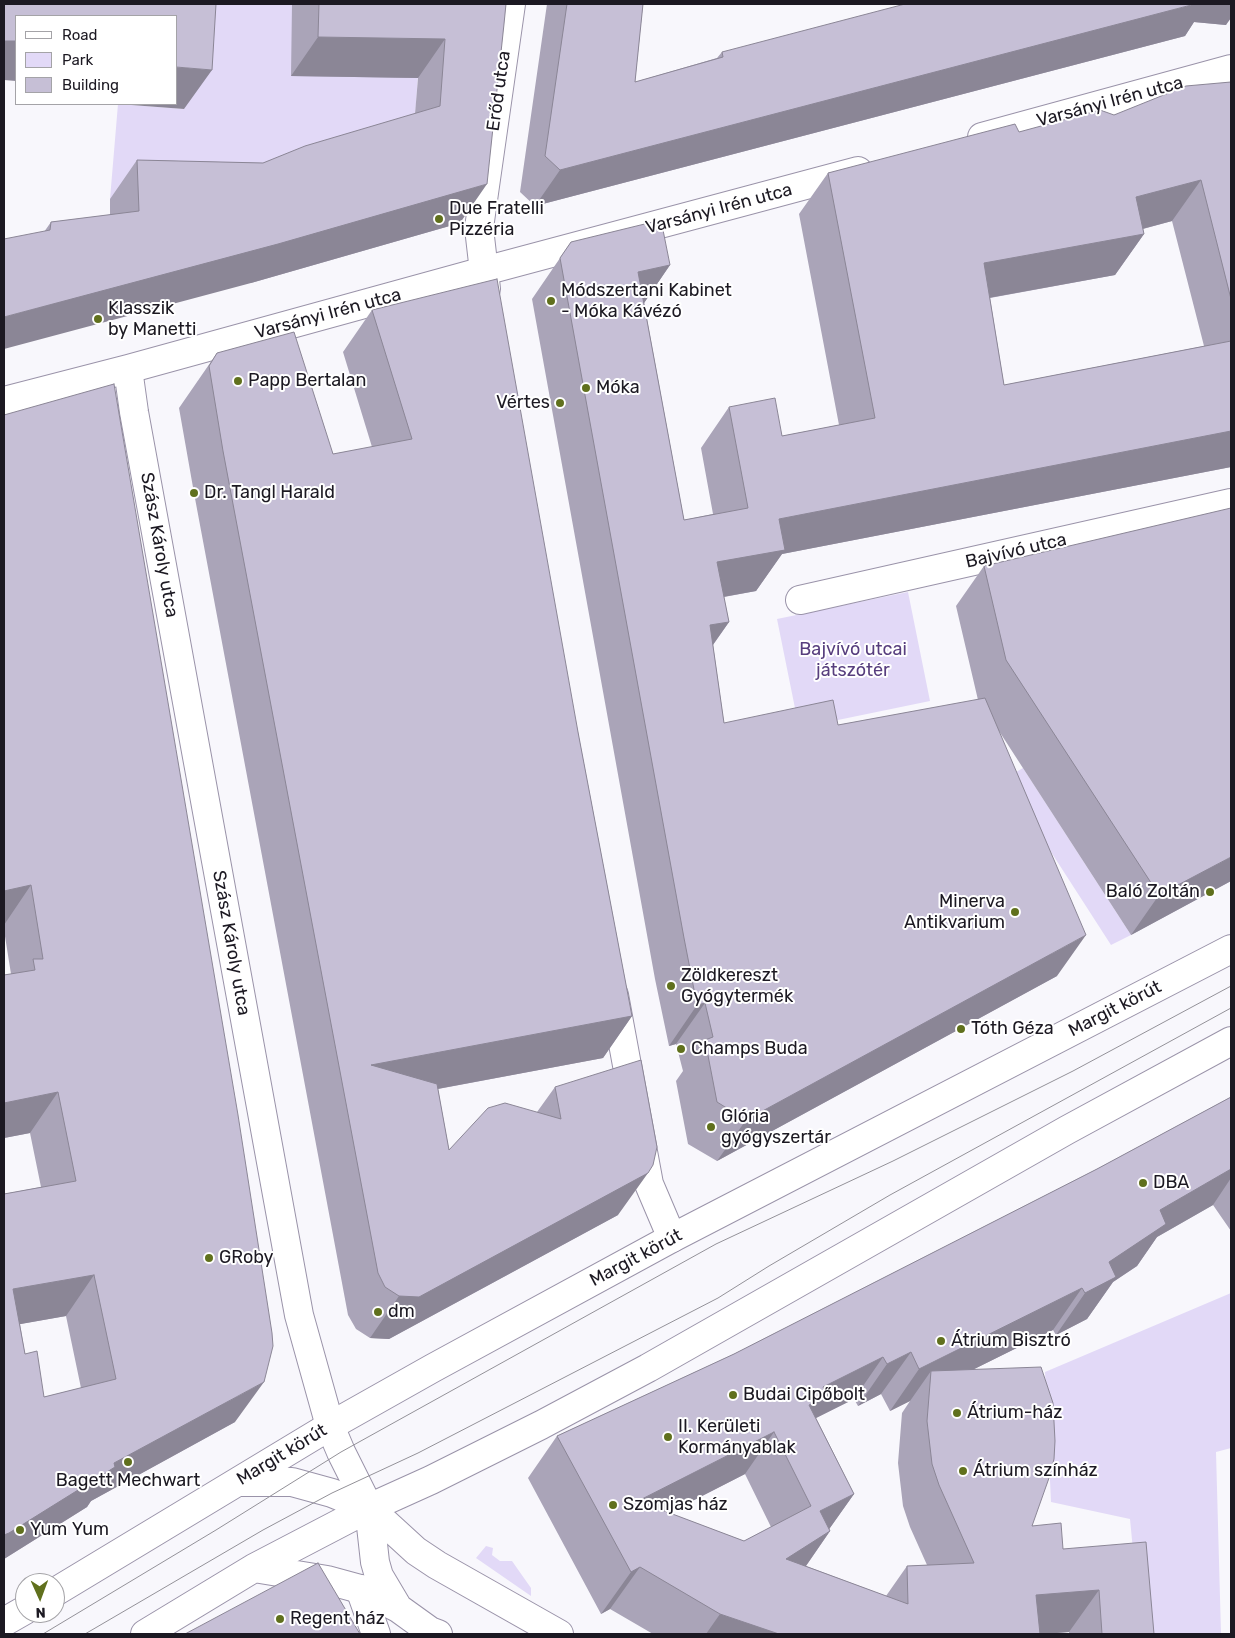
<!DOCTYPE html>
<meta charset="utf-8">
<style>
body{margin:0}
#map{position:relative;width:1235px;height:1638px;overflow:hidden;background:#f8f7fc;font-family:Rubik,sans-serif}
canvas{display:block}
.frame{position:absolute;inset:0;border:5px solid #1c1922;pointer-events:none}
.legend{position:absolute;left:15px;top:15px;width:162px;height:90px;box-sizing:border-box;background:#fff;border:1px solid #a4a3a7;margin:0;padding:6px 9px;list-style:none;font-size:15px;color:#1c1922}
.legend li{display:flex;align-items:center;gap:10px;height:25px}
.legend b{width:25px;border:1px solid #a4a3a7}
.north{position:absolute;left:15px;top:1573px;width:50px;height:50px;box-sizing:border-box;background:#fff;border:1px solid #a4a3a7;border-radius:50%;rotate:178deg;font-size:14px;font-weight:700;line-height:20px;text-align:center;color:#1c1922}
.north::after{content:'';display:block;margin:auto;width:18px;height:22px;background:#60701d;clip-path:polygon(50% 0,100% 100%,50% 72%,0 100%)}
</style>
<div id="map">
<canvas width="1235" height="1638"></canvas>
<div class="frame"></div>
<ul class="legend">
<li><b style="height:6px;background:#fff"></b>Road</li>
<li><b style="height:14px;background:#e2d9f7"></b>Park</li>
<li><b style="height:14px;background:#c6bfd6"></b>Building</li>
</ul>
<div class="north">N</div>
</div>
<script>
const ctx = document.querySelector('canvas').getContext('2d');
ctx.lineJoin = 'round';
function fill(path, color) {
  ctx.fillStyle = color;
  ctx.fill(path, 'evenodd');
}
function poly(rows) {
  const path = new Path2D();
  for (const r of rows) {
    path.moveTo(r[0], r[1]);
    for (let i = 2; i < r.length; i += 2) path.lineTo(r[i], r[i + 1]);
  }
  return path;
}
function strokePath(path, color, width, dash) {
  ctx.strokeStyle = color;
  ctx.lineWidth = width;
  ctx.lineCap = dash ? 'butt' : 'round';
  ctx.setLineDash(dash || []);
  ctx.stroke(path);
}
function write(font, color, halo, rows, align = 'center') {
  ctx.font = font + ' Rubik,sans-serif';
  ctx.lineWidth = 4;
  ctx.setLineDash([]);
  ctx.textBaseline = 'middle';
  ctx.strokeStyle = halo;
  ctx.fillStyle = color;
  for (const [text, x, y, turn = 0] of rows) {
    ctx.save();
    ctx.translate(x, y);
    ctx.rotate((+turn || 0) * Math.PI / 180);
    ctx.textAlign = isNaN(turn) ? turn : align;
    if (halo) ctx.strokeText(text, 0, 0);
    ctx.fillText(text, 0, 0);
    ctx.restore();
  }
}
const green = poly([
 [191,4,293,4,422,20,413,145,110,199,118,104,184,109],
 [908,592,930,701,799,728,777,619],
 [1023,768,1131,935,1111,945,1004,779],
 [1231,1293,1231,1448,1216,1452,1221,1634,1141,1634,1130,1519,1051,1502,1045,1372],
 [486,1546,493,1548,492,1555,500,1561,512,1561,531,1588,531,1596,476,1558]
]);
const street = poly([
 [982,137,1231,69],
 [486,289,479,228,511,4],
 [128,369,134,412,299,1315,330,1426,341,1452,369,1508],
 [4,401,128,369,484,271,858,171],
 [800,600,1231,503],
 [614,995,649,1184,672,1238],
 [360,1589,376,1634]
]);
const secondary = poly([
 [238,1482,292,1482,332,1493,369,1508,416,1551,437,1565,559,1634],
 [369,1508,375,1562,379,1576,398,1608],
 [254,1568,327,1580,360,1589,398,1608,430,1631,438,1634],
 [55,1592,330,1426,433,1368,672,1238,1231,949],
 [4,1622,25,1610],
 [145,1634,254,1568,369,1508,431,1480,541,1425,648,1368,1067,1130,1231,1041]
]);
const tram = poly([
 [43,1634,216,1530,341,1452,716,1244,893,1161,1073,1071,1231,986],
 [85,1634,263,1530,332,1493,418,1453,718,1298,769,1266,890,1195,1231,1008]
]);
const wall = poly([
 [292,4,506,4,460,223,251,283,44,232,51,222,110,215,110,199,137,160,263,163,415,114,418,78,291,76],
 [547,4,643,4,635,82,717,58,722,52,1231,4,1226,25,1194,22,1185,36,535,206,520,192],
 [1231,82,1231,467,782,554,756,591,724,597,729,622,713,645,724,723,838,725,978,700,956,606,984,566,1231,881,1131,935,999,731,1057,976,717,1161,688,1144,676,1081,683,1071,676,1044,669,1046,655,979,532,299,571,242,670,265,644,303,684,520,713,514,701,448,729,407,782,436,839,425,799,214,828,173,1019,132,1114,115],
 [1172,221,1204,346,1004,385,990,298,1115,275,1144,234,1143,229],
 [372,310,578,732,632,1016,603,1058,438,1089,449,1150,537,1112,555,1087,618,1215,389,1339,370,1338,356,1329,348,1315,194,493,179,408,217,353,333,454,372,447,343,352],
 [4,415,235,1422,91,1501,87,1507,4,1559,4,1194,41,1187,30,1133,4,1138,4,975,11,974,4,930],
 [66,1316,81,1388,44,1397,25,1354,20,1324],
 [1231,1097,1231,1231,1213,1205,1157,1237,1137,1266,1113,1282,1087,1319,1056,1335,1053,1330,974,1369,1032,1526,1063,1549,1154,1634,1069,1634,1069,1632,1044,1634,653,1634,610,1609,601,1614,528,1478,557,1436,734,1354,1097,1169],
 [881,1394,890,1411,910,1401,902,1413,898,1463,903,1506,910,1527,927,1565,907,1566,886,1596,806,1566,830,1531,829,1529,854,1494,816,1418,854,1399,858,1406],
 [745,1474,771,1527,744,1541,669,1513]
]);
const shadedWall = poly([
 [1195,4,1231,4,1231,18,1226,25,1194,22,1185,36,535,206,560,170],
 [318,37,445,39,418,78,291,76],
 [4,41,16,41,16,81,4,80],
 [176,67,212,70,184,109,118,104,176,104],
 [1201,180,1172,221,1108,238,1136,197],
 [487,184,460,223,251,283,4,349,4,317],
 [1144,234,1115,275,955,304,984,263],
 [670,265,642,306,638,272],
 [1231,431,1231,467,782,554,756,591,689,603,717,562,779,519],
 [729,622,700,663,710,625],
 [1231,857,1231,881,1131,935,1159,895],
 [31,885,4,925,4,891],
 [1086,935,1057,976,717,1161,746,1120],
 [705,1003,676,1044,669,1046,697,1005],
 [632,1016,603,1058,346,1106,371,1065],
 [58,1092,30,1133,4,1138,4,1103],
 [1231,1169,1231,1178,1213,1205,1157,1237,1137,1266,1113,1282,1087,1319,1056,1335,1085,1293,1109,1262,1160,1210],
 [648,1173,618,1215,389,1339,370,1338,399,1296],
 [94,1275,66,1316,4,1327,13,1289],
 [1082,1288,1053,1330,930,1391,931,1371,910,1401,890,1411,919,1369],
 [911,1352,881,1394,858,1406,887,1364],
 [883,1357,854,1399,810,1421,798,1437,780,1446,823,1387],
 [264,1382,235,1422,91,1501,87,1507,4,1559,4,1535,114,1463],
 [774,1432,745,1474,614,1541,638,1501],
 [854,1494,825,1535,830,1531,801,1573,786,1559,820,1511],
 [640,1567,610,1609,601,1614,631,1572],
 [1099,1590,1069,1632,1044,1634,1009,1634,1036,1595],
 [720,1614,779,1634,706,1634]
]);
const building = poly([
 [4,4,216,4,212,70,176,67,176,16,16,16,16,41,4,41,4,4],
 [319,4,506,4,504,24,487,184,278,244,4,317,4,239,50,230,51,222,139,211,137,160,263,163,305,146,440,106,445,39,318,37,319,4],
 [567,4,643,4,635,82,723,57,722,52,905,4,1195,4,560,170,545,156,567,4],
 [1231,82,1231,299,1201,180,1136,197,1144,234,984,263,1004,385,1231,341,1231,431,779,519,785,550,717,562,729,622,710,625,724,723,833,700,838,725,985,698,1086,935,746,1120,717,1102,705,1040,713,1037,705,1003,697,1005,684,938,560,258,571,242,661,220,670,265,638,272,684,520,748,508,729,407,775,398,782,436,875,418,828,173,1015,124,1019,132,1100,110,1114,115,1186,86,1231,82],
 [497,279,578,732,632,1016,371,1065,437,1084,449,1150,488,1108,505,1103,561,1119,555,1087,641,1060,657,1147,653,1165,648,1173,419,1297,399,1296,385,1287,378,1273,223,451,209,366,217,353,294,332,333,454,412,439,372,310,497,279],
 [114,384,238,1115,272,1333,273,1346,264,1382,114,1463,115,1467,9,1533,4,1535,4,1194,76,1181,58,1092,4,1103,4,975,35,970,33,959,43,959,31,885,4,891,4,415,114,384],
 [94,1275,116,1379,44,1397,37,1351,25,1354,13,1289,94,1275],
 [1231,508,1231,857,1159,895,1006,660,984,566,1231,508],
 [1231,1097,1231,1169,1160,1210,1166,1224,1109,1262,1116,1277,1085,1293,1082,1288,919,1369,911,1352,887,1364,883,1357,823,1387,827,1396,809,1405,854,1494,820,1511,830,1531,786,1559,908,1604,907,1566,974,1563,939,1485,932,1464,927,1421,931,1371,1041,1367,1053,1403,1055,1441,1054,1459,1049,1478,1032,1526,1061,1523,1063,1549,1146,1542,1154,1634,1102,1634,1099,1590,1036,1595,1040,1634,779,1634,720,1614,640,1567,631,1572,557,1436,734,1354,1097,1169,1231,1097],
 [774,1432,811,1506,744,1541,638,1501,774,1432],
 [318,1563,360,1634,185,1634,318,1563]
]);
const markers = [
 [439,219,5,"#60701d"],
 [551,301,5,"#60701d"],
 [98,319,5,"#60701d"],
 [238,381,5,"#60701d"],
 [586,388,5,"#60701d"],
 [560,403,5,"#60701d"],
 [194,493,5,"#60701d"],
 [1210,892,5,"#60701d"],
 [1015,912,5,"#60701d"],
 [671,986,5,"#60701d"],
 [961,1029,5,"#60701d"],
 [681,1049,5,"#60701d"],
 [711,1127,5,"#60701d"],
 [1143,1183,5,"#60701d"],
 [209,1258,5,"#60701d"],
 [378,1312,5,"#60701d"],
 [941,1341,5,"#60701d"],
 [733,1395,5,"#60701d"],
 [957,1413,5,"#60701d"],
 [668,1437,5,"#60701d"],
 [128,1462,5,"#60701d"],
 [963,1471,5,"#60701d"],
 [613,1505,5,"#60701d"],
 [20,1530,5,"#60701d"],
 [280,1619,5,"#60701d"]
];
const streetNames = [
 ["Erőd utca",499,91,-82],
 ["Varsányi Irén utca",1110,102,-15],
 ["Varsányi Irén utca",719,209,-15],
 ["Varsányi Irén utca",328,314,-15],
 ["Szász Károly utca",159,545,80],
 ["Bajvívó utca",1016,551,-13],
 ["Szász Károly utca",231,943,80],
 ["Margit körút",1115,1009,-27],
 ["Margit körút",636,1258,-28],
 ["Margit körút",282,1455,-31]
];
const poiNames = [
 ["Due Fratelli",449,209],
 ["Pizzéria",449,230],
 ["Módszertani Kabinet",561,291],
 ["- Móka Kávézó",561,312],
 ["Klasszik",108,309],
 ["by Manetti",108,330],
 ["Papp Bertalan",248,381],
 ["Móka",596,388],
 ["Vértes",550,403,"right"],
 ["Dr. Tangl Harald",204,493],
 ["Baló Zoltán",1200,892,"right"],
 ["Minerva",1005,902,"right"],
 ["Antikvarium",1005,923,"right"],
 ["Zöldkereszt",681,976],
 ["Gyógytermék",681,997],
 ["Tóth Géza",971,1029],
 ["Champs Buda",691,1049],
 ["Glória",721,1117],
 ["gyógyszertár",721,1138],
 ["DBA",1153,1183],
 ["GRoby",219,1258],
 ["dm",388,1312],
 ["Átrium Bisztró",951,1341],
 ["Budai Cipőbolt",743,1395],
 ["Átrium-ház",967,1413],
 ["II. Kerületi",678,1427],
 ["Kormányablak",678,1448],
 ["Átrium színház",973,1471],
 ["Bagett Mechwart",128,1481,"center"],
 ["Szomjas ház",623,1505],
 ["Yum Yum",30,1530],
 ["Regent ház",290,1619]
];
const parkNames = [
 ["Bajvívó utcai",853,650],
 ["játszótér",853,671]
];
fill(green, '#e2d9f7');
strokePath(street, '#9a93a9', 30);
strokePath(secondary, '#9a93a9', 30);
strokePath(street, '#fff', 28);
strokePath(secondary, '#fff', 28);
strokePath(tram, '#939198', 1);
fill(wall, '#aaa4b8');
fill(shadedWall, '#8b8696');
fill(building, '#c6bfd6');
strokePath(building, '#8b8696', 1);
for (const [x, y, r, color] of markers) {
  const dot = new Path2D();
  dot.arc(x, y, r, 0, 2 * Math.PI);
  ctx.fillStyle = color;
  ctx.fill(dot);
  strokePath(dot, '#fff', 2);
}
write('18px', '#1c1922', '#fff', streetNames);
write('18px', '#1c1922', '#fff', poiNames, 'left');
write('18px', '#573e7e', '#fff', parkNames);
</script>
